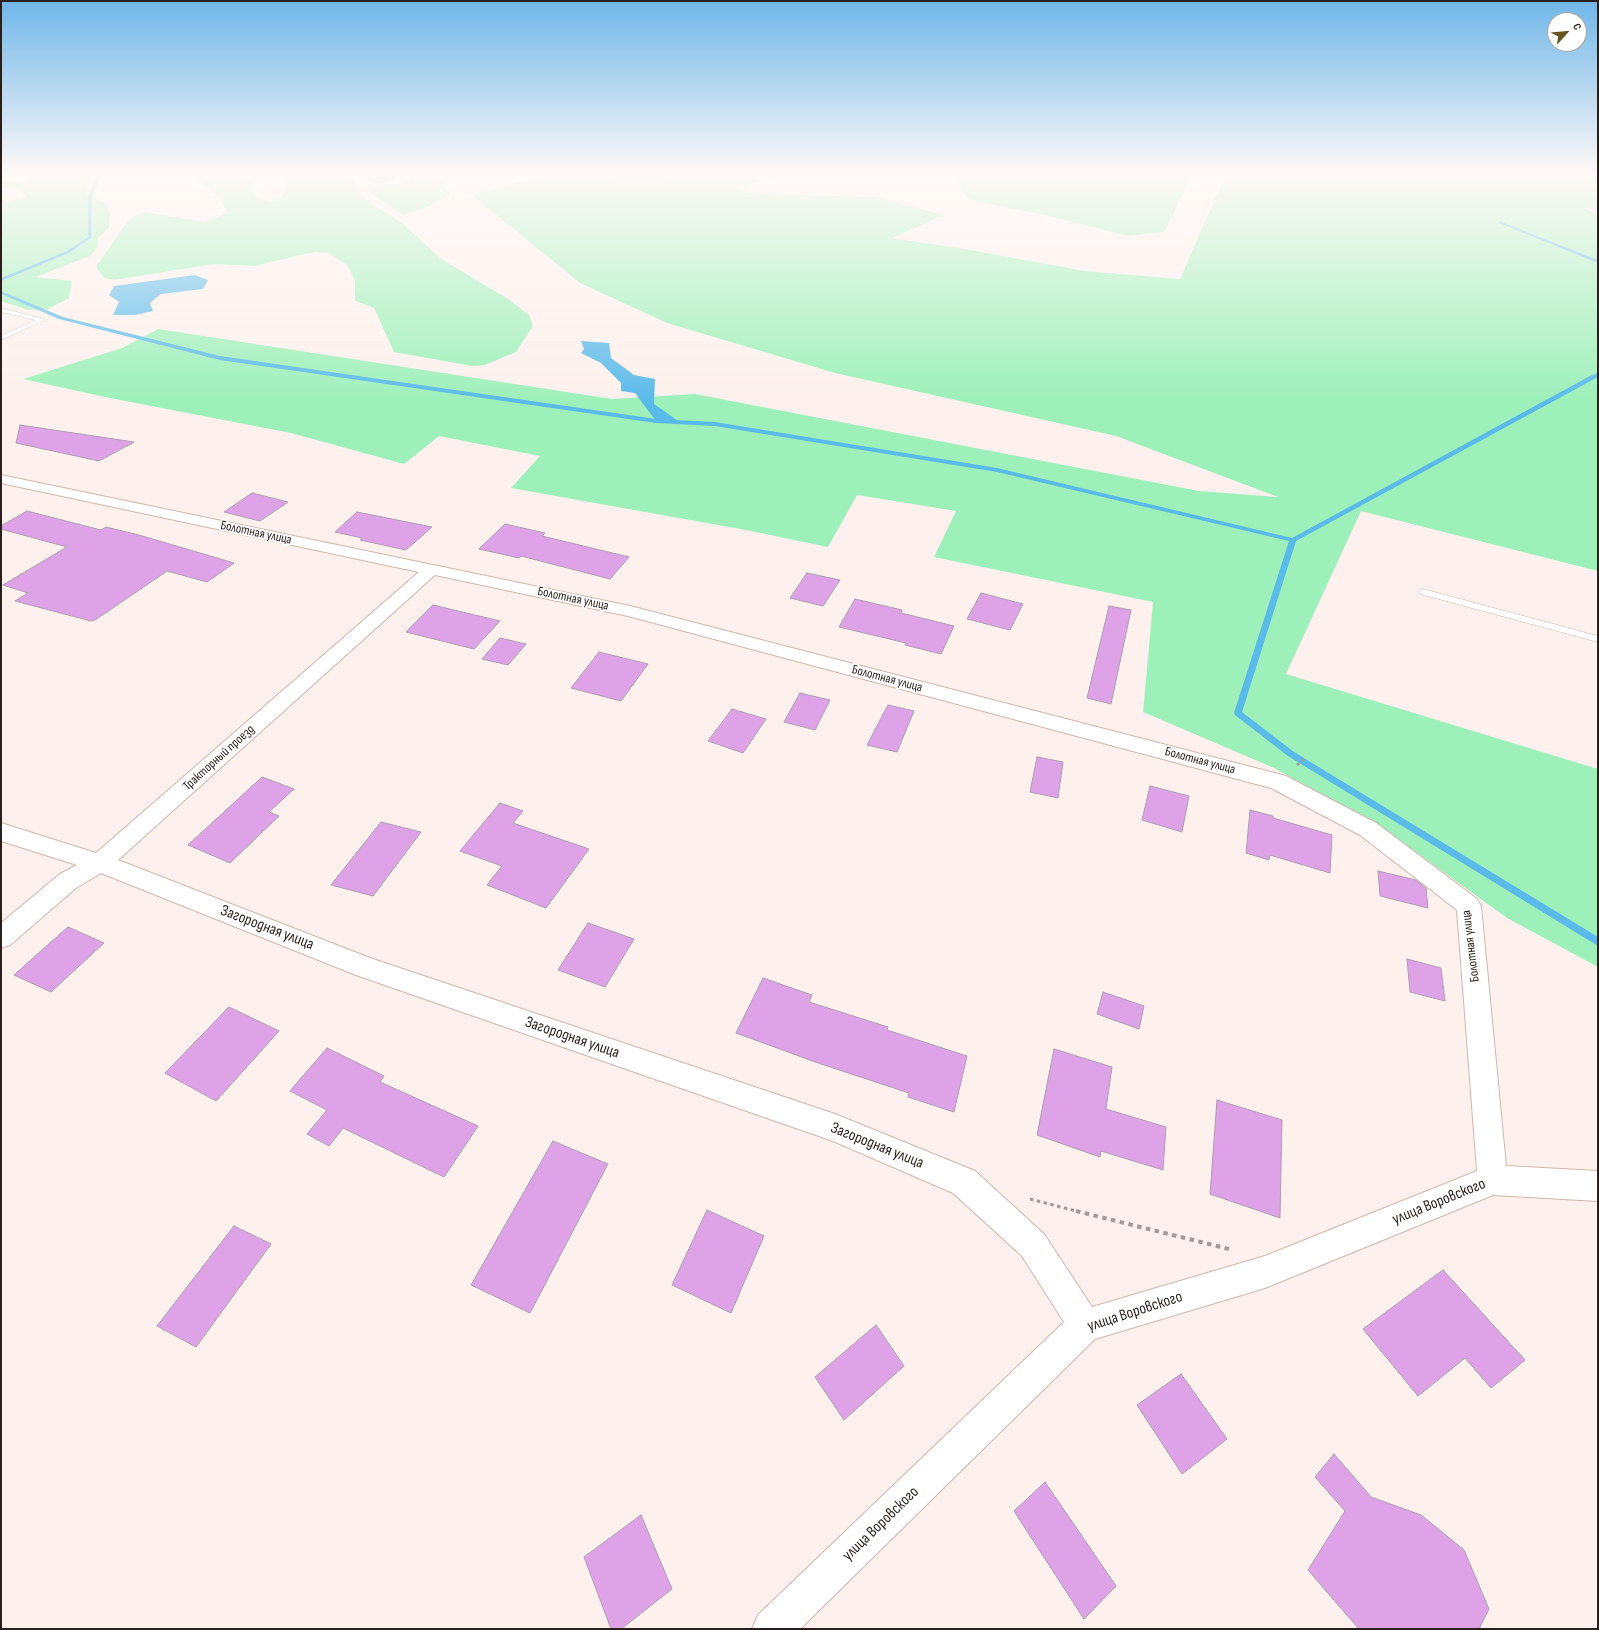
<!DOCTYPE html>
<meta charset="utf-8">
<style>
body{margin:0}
#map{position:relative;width:1599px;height:1630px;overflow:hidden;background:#fef1ed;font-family:"Sofia Sans Condensed",sans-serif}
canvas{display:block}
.frame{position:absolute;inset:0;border:2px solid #2a1f1b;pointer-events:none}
.north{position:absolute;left:1547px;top:12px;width:40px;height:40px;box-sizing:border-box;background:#fff;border:1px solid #aaa5a4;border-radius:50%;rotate:63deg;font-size:11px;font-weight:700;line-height:16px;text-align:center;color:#2a1f1b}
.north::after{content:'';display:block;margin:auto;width:14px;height:18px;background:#655422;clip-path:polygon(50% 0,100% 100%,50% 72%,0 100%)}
</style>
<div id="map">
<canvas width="1599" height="1630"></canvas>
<div class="frame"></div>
<div class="north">С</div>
</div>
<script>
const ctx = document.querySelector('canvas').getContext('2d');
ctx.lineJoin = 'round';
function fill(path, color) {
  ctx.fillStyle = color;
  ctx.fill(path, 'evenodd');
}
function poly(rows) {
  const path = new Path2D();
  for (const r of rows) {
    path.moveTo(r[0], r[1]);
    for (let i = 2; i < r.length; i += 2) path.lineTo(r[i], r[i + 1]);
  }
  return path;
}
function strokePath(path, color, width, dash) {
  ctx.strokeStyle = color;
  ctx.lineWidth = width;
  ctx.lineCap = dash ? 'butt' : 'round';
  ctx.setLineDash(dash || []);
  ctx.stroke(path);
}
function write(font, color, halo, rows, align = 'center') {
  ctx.font = font + ' "Sofia Sans Condensed",sans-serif';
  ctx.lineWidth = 3.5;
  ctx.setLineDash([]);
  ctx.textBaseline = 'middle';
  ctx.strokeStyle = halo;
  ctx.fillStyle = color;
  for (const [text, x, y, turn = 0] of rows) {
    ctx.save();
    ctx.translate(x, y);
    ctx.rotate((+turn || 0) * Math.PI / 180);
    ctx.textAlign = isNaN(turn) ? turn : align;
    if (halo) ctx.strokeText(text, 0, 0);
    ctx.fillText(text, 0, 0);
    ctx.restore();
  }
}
const green = poly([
 [71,174,89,179,87,195,107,204,110,212,109,227,98,238,98,247,90,256,36,277,72,281,69,298,48,309,28,310,1,301,1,203,27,198,19,189,1,188,1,181,23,181,30,175],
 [196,174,249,174,257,199,272,201,282,198,288,179,286,174,347,174,366,200,402,223,440,258,508,299,529,315,533,326,516,352,485,365,472,366,394,352,374,308,355,301,355,281,347,265,328,253,315,252,300,255,256,266,214,264,114,280,104,278,96,267,129,219,144,212,204,222,228,213,218,196,199,180],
 [410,174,444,174,438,176,450,195,426,208,403,215,372,194,370,190,374,187,393,186,410,180],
 [551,174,580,174,633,179,665,177,668,174,793,174,738,187,747,193,874,197,945,215,892,238,965,249,1085,271,1180,279,1226,174,1598,174,1598,207,1584,208,1598,215,1598,571,1361,511,1286,674,1598,769,1598,967,1507,918,1388,832,1274,768,1143,712,1153,602,934,557,956,511,857,495,828,547,746,530,511,488,540,456,439,436,404,464,291,433,105,397,23,379,122,348,158,329,612,399,695,394,1199,491,1278,497,1116,436,835,373,667,323,580,283,472,195],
 [956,174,1193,174,1164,232,1128,236,1049,216,967,199]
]);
const water = poly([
 [364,174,399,174,391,181,381,183,372,182],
 [195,275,208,280,203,289,161,294,150,303,153,311,135,315,113,315,119,302,109,295,114,286],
 [581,341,609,343,611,358,634,375,655,379,654,404,681,423,656,421,635,393,621,391,621,383,601,363,581,353,584,349]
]);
const stream = poly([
 [97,174,101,174,92,197,91,238,69,253,1,281,1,278,67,251,88,237,88,197,97,174],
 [1499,221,1598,260,1598,263,1499,223,1499,221],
 [1,291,63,317,220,356,656,419,715,422,997,468,1292,538,1590,376,1598,373,1598,377,1296,541,1242,712,1294,752,1598,937,1598,946,1288,756,1235,715,1234,713,1289,541,997,472,715,426,656,423,220,360,59,319,1,294,1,291]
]);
const building = poly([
 [20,425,134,442,99,461,16,443,20,425],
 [252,493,288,502,260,521,224,512,252,493],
 [27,511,101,530,106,527,139,535,234,563,207,582,167,571,95,620,91,621,15,601,28,593,3,585,67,547,1,529,1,526,27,511],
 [357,512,432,527,406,550,360,540,362,538,335,532,357,512],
 [505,524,545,533,542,536,629,557,610,579,521,556,519,558,479,549,505,524],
 [807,573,840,580,823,606,790,598,807,573],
 [981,593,1023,604,1010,630,967,619,981,593],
 [855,599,902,610,901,613,954,626,941,654,905,645,906,643,839,627,855,599],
 [433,605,500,621,474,649,406,632,433,605],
 [1109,606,1131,610,1111,704,1087,698,1109,606],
 [500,638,526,644,508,665,482,659,500,638],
 [599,652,648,664,621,701,571,688,599,652],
 [800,693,830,700,815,730,784,722,800,693],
 [888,705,914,711,897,752,867,745,888,705],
 [732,709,766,719,743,753,708,741,732,709],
 [1037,757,1063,762,1058,798,1030,792,1037,757],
 [262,777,294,789,269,812,279,816,230,863,188,845,262,777],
 [1150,786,1189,796,1182,832,1142,820,1150,786],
 [500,803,523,811,513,823,589,849,546,908,487,885,502,866,460,851,500,803],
 [1250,810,1273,816,1273,818,1332,835,1330,873,1270,855,1269,860,1246,853,1250,810],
 [381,822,421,832,373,896,331,885,381,822],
 [1378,871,1416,880,1426,888,1428,908,1380,896,1378,871],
 [588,923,634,939,605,987,558,970,588,923],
 [68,927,104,943,51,992,14,975,68,927],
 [1407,959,1441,968,1445,1001,1410,992,1407,959],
 [763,978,812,995,809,1002,888,1027,887,1030,967,1056,954,1112,908,1097,909,1093,818,1063,736,1033,763,978],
 [1103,992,1144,1006,1139,1029,1097,1014,1103,992],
 [229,1007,279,1031,216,1101,165,1073,229,1007],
 [327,1048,384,1076,380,1082,478,1126,444,1177,343,1128,329,1146,307,1134,327,1110,290,1091,327,1048],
 [1054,1049,1112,1067,1106,1109,1166,1127,1163,1170,1101,1151,1100,1157,1037,1135,1054,1049],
 [1217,1100,1282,1120,1280,1218,1210,1194,1217,1100],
 [553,1141,608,1164,530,1313,471,1285,553,1141],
 [707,1210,764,1236,731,1313,672,1285,707,1210],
 [234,1226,271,1244,196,1347,157,1326,234,1226],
 [1443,1270,1525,1360,1491,1388,1465,1358,1418,1396,1363,1329,1443,1270],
 [876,1325,904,1366,844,1420,815,1377,876,1325],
 [1181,1374,1227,1439,1182,1474,1137,1405,1181,1374],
 [1334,1454,1371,1497,1421,1515,1464,1550,1489,1609,1479,1629,1359,1629,1308,1570,1345,1511,1315,1477,1334,1454],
 [1045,1482,1116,1586,1084,1619,1014,1511,1045,1482],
 [641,1515,672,1589,621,1629,611,1629,584,1557,641,1515]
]);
const pathFar2 = poly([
 [1297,765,1306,757]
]);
const pathFar1 = poly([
 [1030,1199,1080,1212]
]);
const path = poly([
 [1076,1211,1229,1249]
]);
const service = poly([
 [1,308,44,319,45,320,1,340,1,336,36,320,1,312,1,308],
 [1423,589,1598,636,1598,642,1420,594,1419,592,1420,590,1423,589]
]);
const minor = poly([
 [1,475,630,606,1286,776,1376,823,1477,899,1481,906,1506,1166,1598,1171,1598,1201,1493,1195,1265,1288,1095,1339,800,1629,752,1629,758,1615,1064,1322,1022,1256,953,1193,833,1141,356,975,101,873,76,888,10,945,1,948,1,923,60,874,77,865,1,841,1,823,96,853,419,572,1,483,1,475],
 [435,575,628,616,1271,788,1360,835,1457,910,1477,1171,1265,1256,1092,1307,1044,1234,975,1171,835,1114,370,958,118,860,435,575]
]);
const streetNames = [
 ["Болотная улица",256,533,12],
 ["Болотная улица",573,599,12],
 ["Болотная улица",887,679,15],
 ["Тракторный проезд",219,758,-42],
 ["Болотная улица",1200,761,15],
 ["Болотная улица",1471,946,-97]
];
const nearStreetnames = [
 ["Загородная улица",267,928,21],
 ["Загородная улица",572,1038,19],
 ["Загородная улица",877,1146,22],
 ["улица Воровского",1439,1202,-22],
 ["улица Воровского",1135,1312,-18],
 ["улица Воровского",881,1524,-44]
];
fill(green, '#9df0ba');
fill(water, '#5abaea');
fill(stream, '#5abaea');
fill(building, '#dea2e6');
strokePath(building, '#b09db2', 1);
strokePath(service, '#d2b6ab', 1);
strokePath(minor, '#d2b6ab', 2);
strokePath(pathFar2, '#a59995', 2.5, [3, 3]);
strokePath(pathFar1, '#a59995', 3, [3.5, 3.5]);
strokePath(path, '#a59995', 4, [4.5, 4.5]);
fill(service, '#fff');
fill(minor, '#fff');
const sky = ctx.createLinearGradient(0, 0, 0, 403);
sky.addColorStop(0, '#6fb6e9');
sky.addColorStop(0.43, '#fff9f7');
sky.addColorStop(1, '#fff9f700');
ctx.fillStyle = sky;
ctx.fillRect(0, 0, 1599, 403);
write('13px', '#2a1f1b', '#fff', streetNames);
write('16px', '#2a1f1b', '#fff', nearStreetnames);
</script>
